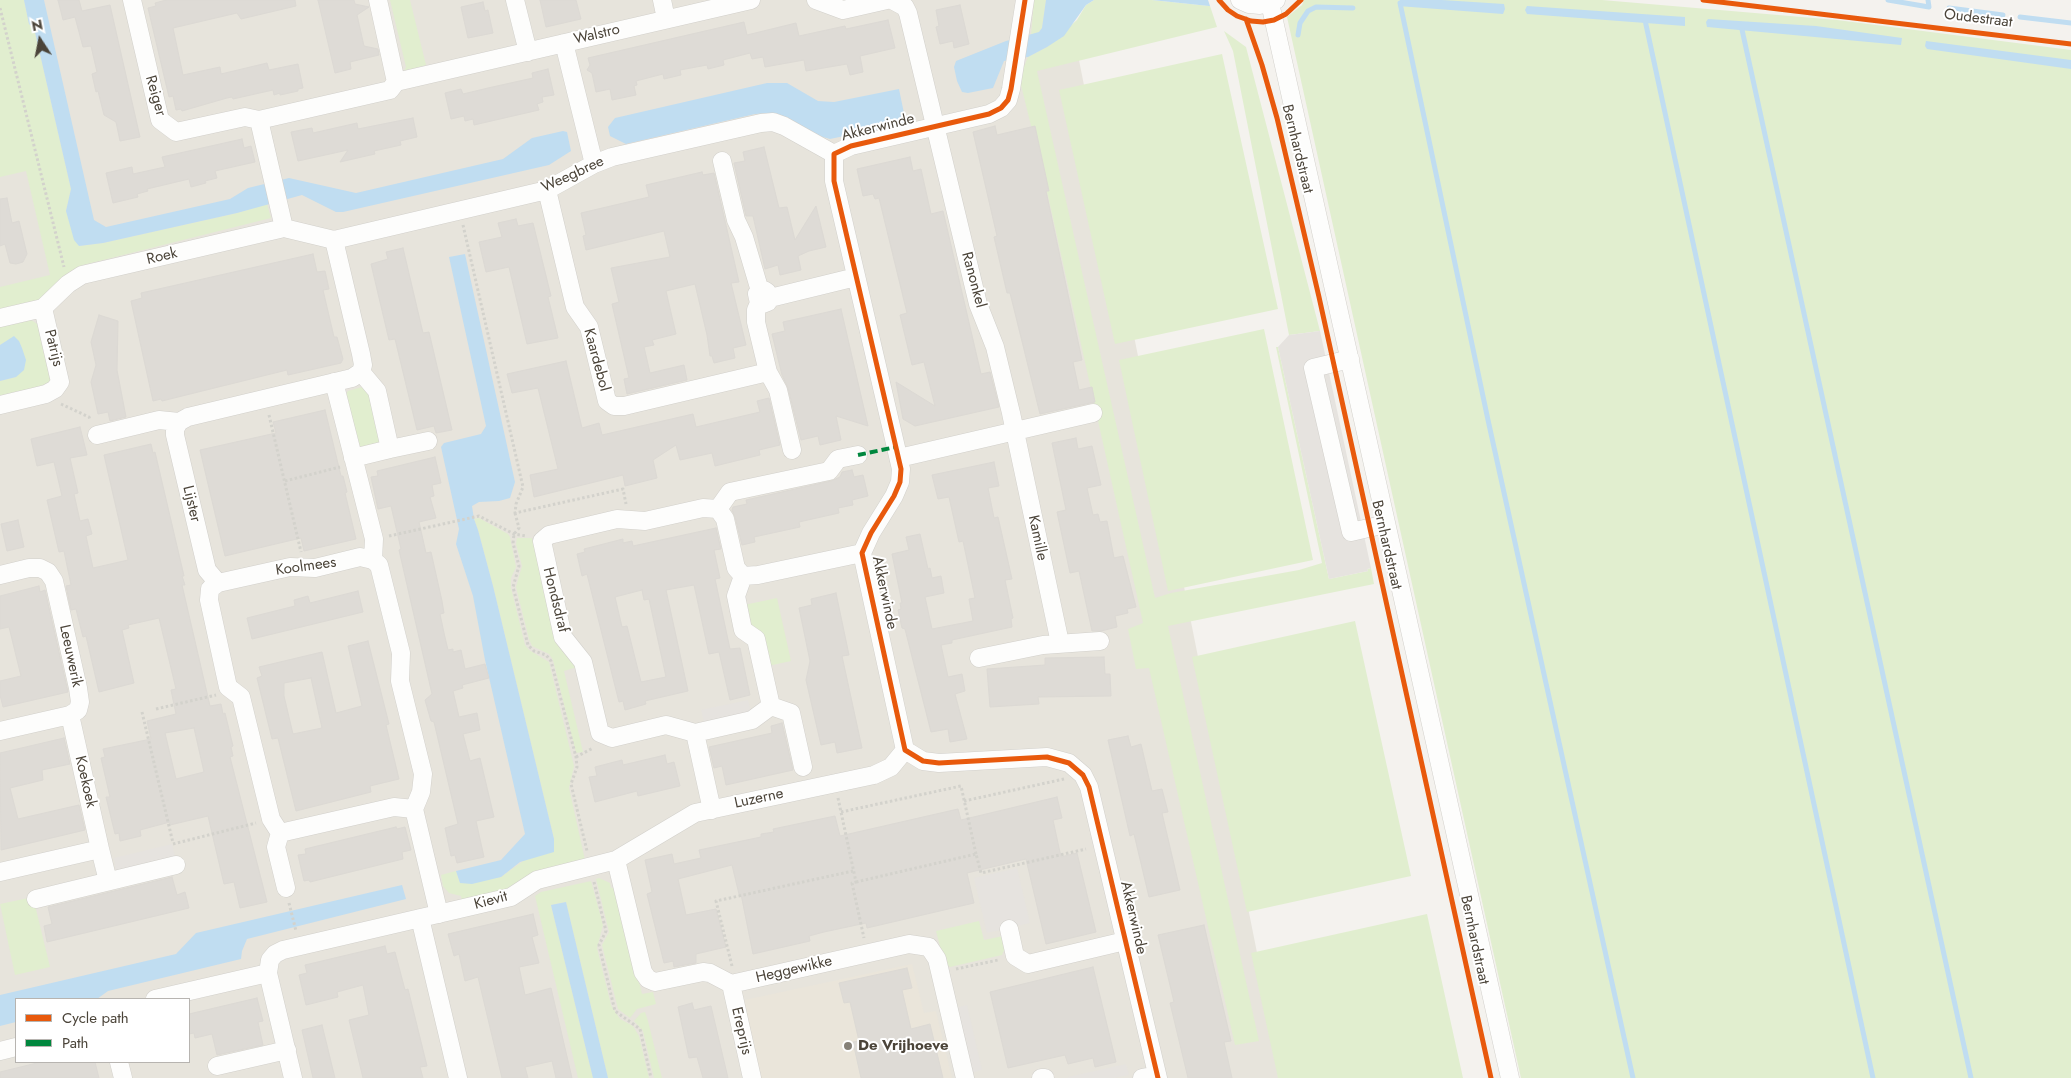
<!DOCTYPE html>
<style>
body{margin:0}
#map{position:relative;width:2071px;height:1078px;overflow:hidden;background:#f4f2ee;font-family:Jost,sans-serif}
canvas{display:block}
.legend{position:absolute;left:15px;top:998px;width:175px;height:65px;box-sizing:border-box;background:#fff;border:1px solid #b7b4b0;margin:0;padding:6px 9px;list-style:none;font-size:15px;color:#4b4439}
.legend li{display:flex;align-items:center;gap:10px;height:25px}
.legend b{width:25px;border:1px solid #b7b4b0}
.north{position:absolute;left:15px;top:15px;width:50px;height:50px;-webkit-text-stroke:4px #fff;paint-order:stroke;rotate:349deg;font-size:14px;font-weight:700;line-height:20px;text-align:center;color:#4b4439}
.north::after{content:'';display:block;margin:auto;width:18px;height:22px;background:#4b4439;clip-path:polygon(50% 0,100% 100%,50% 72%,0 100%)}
</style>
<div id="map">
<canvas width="2071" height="1078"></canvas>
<ul class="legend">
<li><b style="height:6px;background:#e8590c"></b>Cycle path</li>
<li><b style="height:6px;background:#00873e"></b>Path</li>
</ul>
<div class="north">N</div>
</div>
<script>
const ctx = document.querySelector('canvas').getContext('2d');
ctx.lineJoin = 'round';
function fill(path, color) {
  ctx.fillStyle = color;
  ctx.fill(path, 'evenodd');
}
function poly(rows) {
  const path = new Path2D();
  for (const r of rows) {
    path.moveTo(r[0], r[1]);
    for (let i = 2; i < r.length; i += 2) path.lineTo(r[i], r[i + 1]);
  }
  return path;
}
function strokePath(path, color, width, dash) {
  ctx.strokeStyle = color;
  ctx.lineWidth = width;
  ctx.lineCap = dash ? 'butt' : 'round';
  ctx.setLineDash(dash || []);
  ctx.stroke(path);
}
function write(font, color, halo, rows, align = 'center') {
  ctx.font = font + ' Jost,sans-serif';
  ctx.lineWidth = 4;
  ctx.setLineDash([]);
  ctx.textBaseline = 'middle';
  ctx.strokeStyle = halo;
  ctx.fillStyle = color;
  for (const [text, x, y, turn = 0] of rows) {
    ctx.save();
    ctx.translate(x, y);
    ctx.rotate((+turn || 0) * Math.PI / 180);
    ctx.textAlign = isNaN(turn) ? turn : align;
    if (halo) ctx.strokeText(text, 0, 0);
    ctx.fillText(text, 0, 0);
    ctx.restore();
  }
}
const residential = poly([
 [0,0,1067,0,1282,1078,0,1078],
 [16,999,189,999,189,1062,16,1062]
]);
const education = poly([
 [912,964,924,1013,936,1011,952,1078,759,1078,740,1001]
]);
const green = poly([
 [0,0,24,0,29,24,34,28,71,189,66,211,79,246,103,243,237,213,267,204,271,218,83,265,39,302,0,310,0,287,50,275,26,171,0,177],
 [390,0,410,0,426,65,404,71,406,67],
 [1034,0,1046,0,1042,28,1039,32,1031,36],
 [1094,0,1152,0,1210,6,1217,27,1037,71,1155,598,1171,593,1299,570,1322,563,1276,347,1278,347,1329,579,1368,571,1367,569,1371,568,1374,584,1168,626,1259,1041,1235,1045,1149,668,1136,669,1128,629,1143,623,1046,187,1021,85,1018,81,1028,57,1047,47,1077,20,1086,5],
 [1304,0,1602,0,1837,20,2071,50,2071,1078,1521,1078,1287,17,1302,5],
 [1224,31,1246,47,1320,331,1289,335,1233,51],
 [1222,54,1278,309,1115,344,1059,90],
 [26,319,31,320,39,325,52,377,47,385,0,398,0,381,16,377,10,339,0,345,0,325],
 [1264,329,1313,560,1168,591,1119,360],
 [362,387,372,393,382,437,377,446,364,449,356,445,344,397,348,391],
 [479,518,508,534,510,537,516,567,511,578,511,588,525,645,529,650,549,662,574,766,569,788,585,860,508,890,462,901,461,896,449,893,443,886,441,875,456,871,460,883,501,877,554,839,493,586,478,530,474,519],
 [517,538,532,538,557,641,577,667,564,671,583,752,576,753,553,660,549,654,532,646,529,639,516,587,522,566,516,544],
 [777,598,791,661,768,666,749,628,744,605],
 [1355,621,1411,876,1247,912,1192,657],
 [599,878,610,883,611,888,616,887,642,994,653,992,656,1004,637,1009,630,1018,618,1009,602,945,609,932,596,879],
 [591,881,603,925,597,948,611,1005,620,1019,633,1026,639,1036,649,1078,608,1078,566,902,551,905,593,1078,578,1078,535,896,541,892],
 [33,897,50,967,15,975,0,904],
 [1427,914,1463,1078,1278,1078,1251,953],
 [979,921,984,940,1003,936,1005,948,1002,955,950,967,944,962,936,931],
 [645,1012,648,1021,662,1078,654,1078,643,1031,634,1021,641,1013]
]);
const parking = poly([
 [1320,331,1371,568,1367,569,1368,571,1329,579,1278,347,1289,335],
 [748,700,751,712,704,722,701,710],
 [172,844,175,857,116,871,114,858],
 [1017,868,1030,923,987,933,974,878],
 [967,1005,982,1070,971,1073,955,1008],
 [1126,1064,1129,1075,1113,1078,1068,1078,1068,1077]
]);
const water = poly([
 [24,0,44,0,94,220,106,227,230,199,248,188,289,178,356,193,503,159,532,138,563,131,567,132,571,151,549,165,343,212,336,212,302,195,237,213,103,243,79,246,74,240,66,211,71,189,34,28,29,24],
 [1046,0,1094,0,1086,5,1064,36,1047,47,1028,57,1004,61,993,88,968,93,962,92,957,81,954,67,956,61,1006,41,1039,32,1042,28],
 [1152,0,1208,0,1210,6,1209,6],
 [1400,0,1442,0,1504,4,1505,9,1503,14,1398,6],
 [1527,6,1685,17,1685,26,1527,14,1525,10],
 [1708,19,1816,26,1902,38,1901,45,1707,27,1706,22],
 [1926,41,2071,60,2071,69,1927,49,1925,46],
 [767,83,787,83,818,101,834,102,899,89,906,123,830,139,812,134,772,113,755,114,626,144,610,136,608,127,615,118],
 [465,254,515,482,510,498,499,501,479,502,472,506,474,519,478,530,493,586,554,839,554,852,520,862,501,877,472,884,460,883,456,871,501,860,525,834,485,660,473,596,456,544,459,529,441,447,444,443,481,434,486,426,449,257],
 [14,336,19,341,22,348,26,360,24,370,16,377,0,381,0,345],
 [402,885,406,899,247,939,242,951,241,959,108,991,97,999,16,999,16,1022,0,1026,0,995,176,954,196,933],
 [566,902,608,1078,593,1078,551,905]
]);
const stream = poly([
 [1888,0,1929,7,1928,0],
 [1400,3,1488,420,1633,1078],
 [1949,8,2003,15],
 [2020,17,2071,23],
 [1645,20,1873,1078],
 [1741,25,1971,1078],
 [1298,35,1300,23,1308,11,1316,7,1353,8]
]);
const building = poly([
 [58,0,79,0,82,11,110,5,140,137,120,141,116,122,104,115,98,91,96,92,92,74,97,72,91,46,83,47,75,17,63,20,58,0],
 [166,0,295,0,296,6,241,19,237,13,173,28,183,75,220,67,221,74,267,63,269,70,298,64,303,88,298,89,298,91,280,95,280,93,274,95,273,90,233,99,232,97,227,98,182,111,181,109,176,110,173,96,169,97,148,8,156,6,155,3,166,0],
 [318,0,354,0,355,4,369,7,357,15,364,46,378,49,379,55,350,62,351,69,335,73,318,0],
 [540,0,576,0,581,19,546,27,540,0],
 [483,2,485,11,488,10,493,33,468,38,461,7,483,2],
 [960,5,969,44,954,48,953,41,940,44,936,27,939,26,936,10,960,5],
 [888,20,895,48,860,56,863,72,850,75,847,64,806,71,804,60,765,67,763,57,752,59,750,53,723,60,724,65,708,69,707,65,680,70,681,75,664,79,663,74,636,81,637,85,634,86,636,95,612,100,610,89,596,92,592,73,587,70,590,65,588,58,744,22,747,35,796,23,799,36,845,26,846,29,888,20],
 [548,69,554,95,542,97,543,102,537,104,539,110,474,125,473,119,465,121,464,116,451,119,445,93,461,89,463,94,488,88,533,78,532,73,548,69],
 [413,118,417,137,400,141,401,145,374,151,375,154,340,162,348,150,298,161,291,132,312,128,313,133,357,123,358,129,413,118],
 [995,126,997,135,1035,126,1049,191,1046,191,1082,360,1073,362,1079,390,1092,387,1095,402,1040,414,1010,293,1007,293,994,237,997,236,973,132,995,126],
 [242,139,244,148,251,146,255,162,215,171,217,178,205,181,206,183,191,187,189,179,147,189,148,191,137,194,138,197,113,203,106,173,132,167,133,174,165,167,162,157,242,139],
 [764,147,779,208,787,207,795,240,816,206,826,247,809,251,798,256,801,270,780,275,778,265,765,269,753,216,746,216,734,163,745,161,743,152,764,147],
 [910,157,913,171,921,169,931,214,943,211,981,374,990,372,999,407,915,426,903,419,896,382,935,406,924,362,912,365,900,315,907,313,879,198,875,199,873,194,863,196,857,169,910,157],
 [702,172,703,175,714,173,739,282,731,283,746,345,733,348,735,358,714,363,712,356,710,356,707,335,695,284,666,291,676,334,652,340,654,345,644,347,650,373,684,365,687,380,627,394,624,379,629,378,612,304,619,302,611,268,670,257,664,231,586,250,583,236,586,235,581,213,649,197,646,185,702,172],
 [7,198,12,223,19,221,27,254,23,262,16,264,10,263,5,244,0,246,0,199,7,198],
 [516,219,518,226,533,223,551,296,548,297,558,338,527,344,509,267,486,272,479,242,502,237,498,223,516,219],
 [403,248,423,333,429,332,452,430,436,433,434,426,417,430,395,339,389,340,371,264,388,259,386,252,403,248],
 [313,254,317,272,325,271,329,289,323,290,334,337,337,337,343,359,341,363,288,375,287,370,162,401,161,399,153,401,131,301,142,298,141,293,313,254],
 [841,309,868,426,836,416,841,440,820,445,818,436,801,440,788,388,782,375,772,334,785,331,783,322,841,309],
 [99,315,118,321,117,370,126,417,110,421,108,412,98,414,91,382,96,365,91,342,99,315],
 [566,361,582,428,599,423,602,435,693,414,696,427,760,412,757,401,769,398,780,445,759,450,760,455,715,466,712,453,680,460,676,445,653,460,657,478,625,486,623,475,534,497,530,475,558,469,538,388,512,393,507,374,566,361],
 [325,410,341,476,343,476,347,492,345,493,356,539,304,551,301,538,225,556,200,450,276,433,273,422,325,410],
 [80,427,87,455,70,458,78,493,74,494,80,521,88,519,92,534,86,536,93,568,128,560,104,455,151,444,153,453,155,452,184,576,182,576,185,585,182,585,210,706,221,704,223,714,225,713,233,746,231,747,233,756,230,757,267,902,240,908,234,882,224,884,208,816,170,825,170,822,140,830,141,836,120,841,119,833,115,834,106,797,110,797,101,758,105,757,103,749,151,739,147,721,176,714,171,690,176,689,159,618,128,625,129,628,122,630,134,683,99,692,86,636,83,637,76,609,71,610,66,586,71,585,64,551,59,552,47,500,62,496,54,462,37,466,31,439,80,427],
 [194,728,204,772,176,779,165,733,194,728],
 [1076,438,1078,449,1092,446,1101,485,1087,488,1093,515,1098,514,1100,522,1107,521,1114,558,1123,556,1136,607,1127,609,1128,613,1115,616,1117,627,1101,631,1092,631,1079,571,1070,573,1057,512,1066,510,1052,443,1076,438],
 [435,457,441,483,432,485,434,496,430,497,436,518,419,522,426,553,431,552,442,601,444,613,440,614,444,633,448,650,453,649,453,652,461,650,465,669,485,664,489,678,462,685,463,688,453,691,459,717,477,713,480,730,463,734,470,761,480,758,494,817,476,821,484,857,457,863,455,855,451,856,445,828,458,824,434,722,431,721,425,700,432,694,399,550,401,549,391,506,378,509,371,477,378,476,377,471,435,457],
 [994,462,999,486,988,488,994,518,998,517,1012,579,1005,580,1013,618,1011,619,1012,627,952,640,952,643,941,645,948,677,962,674,965,691,955,694,967,739,950,742,948,729,931,732,905,629,902,628,898,610,901,609,900,603,902,603,892,554,909,550,906,537,920,534,928,569,930,568,932,578,941,576,944,593,925,597,932,629,973,621,969,599,975,598,963,541,959,542,949,497,938,499,932,475,994,462],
 [852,470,854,477,863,475,868,496,852,500,853,505,838,508,839,513,799,522,800,527,754,537,755,542,742,545,735,517,732,510,733,507,747,504,746,500,831,481,840,477,842,472,852,470],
 [18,520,24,547,7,551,1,524,18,520],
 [716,528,721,549,714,550,720,578,715,579,730,649,740,648,750,695,730,700,719,652,709,654,694,585,666,590,688,691,645,701,646,704,625,710,623,701,619,702,587,574,582,576,577,554,585,552,584,549,623,539,623,543,632,541,633,546,716,528],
 [642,590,644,600,649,599,666,677,641,682,627,626,622,627,615,597,642,590],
 [39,586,40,592,45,590,68,692,3,707,0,695,0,681,21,676,9,627,0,629,0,596,39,586],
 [358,591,363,612,252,639,247,618,295,606,294,600,308,596,310,603,358,591],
 [836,593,849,655,842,656,862,748,837,753,835,742,821,745,806,680,810,661,799,608,812,605,811,599,836,593],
 [368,641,389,724,386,725,399,779,370,786,371,792,296,811,278,738,272,739,257,678,262,676,259,667,322,652,336,713,362,706,348,646,368,641],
 [311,678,322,728,293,734,284,696,284,683,311,678],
 [1104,657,1105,674,1110,674,1111,696,1038,697,1039,704,990,707,987,669,1045,665,1045,658,1104,657],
 [782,723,793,770,726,785,722,766,714,768,709,747,772,733,771,726,782,723],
 [1128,736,1131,747,1141,744,1152,791,1162,789,1168,812,1162,813,1180,890,1149,897,1134,834,1130,836,1108,740,1128,736],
 [64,738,70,764,42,770,43,780,10,788,18,819,79,805,85,830,1,850,0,753,64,738],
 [665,755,667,764,674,762,680,786,638,796,637,791,595,802,589,777,597,776,595,767,622,760,623,765,665,755],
 [1057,797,1062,818,1053,820,1061,857,1077,853,1096,932,1046,944,1026,859,967,873,974,903,867,928,866,923,824,932,809,936,810,941,753,954,741,894,739,894,732,865,678,879,686,915,716,909,726,947,696,954,696,963,674,967,673,961,664,963,647,894,652,892,645,860,672,854,674,864,701,858,699,850,761,837,761,834,774,832,773,829,835,816,840,836,958,809,961,820,1057,797],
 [396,827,397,829,405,827,411,850,402,852,403,859,310,882,309,880,304,881,298,855,306,854,305,849,396,827],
 [172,877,177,895,185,892,189,908,47,942,44,926,52,924,48,907,172,877],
 [533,914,538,935,532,937,539,963,519,967,525,995,551,988,572,1078,556,1078,552,1061,525,1067,528,1078,502,1078,478,977,465,981,459,954,454,956,448,934,533,914],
 [1204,925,1231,1041,1224,1042,1232,1078,1188,1078,1170,1003,1174,1002,1158,935,1204,925],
 [385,946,387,954,395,952,405,990,408,989,427,1066,420,1067,423,1078,363,1078,349,1020,369,1015,363,985,337,992,338,997,306,1005,299,975,307,973,305,965,385,946],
 [1093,967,1116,1062,1095,1067,1093,1058,1068,1064,1065,1055,1008,1068,990,992,1093,967],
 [907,968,912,988,902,990,911,1029,930,1024,943,1078,861,1078,853,1042,859,1041,850,1002,844,1003,839,983,907,968],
 [257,998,263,1021,258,1022,263,1045,217,1055,212,1034,195,1038,194,1033,189,1034,189,1014,257,998],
 [692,1003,694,1010,711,1006,728,1078,703,1078,697,1057,689,1058,678,1007,692,1003],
 [322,1025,334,1074,335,1078,313,1078,302,1030,322,1025],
 [41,1062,95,1062,99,1078,0,1078,0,1072,41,1062]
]);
const path = poly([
 [0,8,64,267],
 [463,225,523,487,516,504,515,513,623,489,626,504],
 [61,404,89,417,90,420],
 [269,415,301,552],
 [285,481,340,467],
 [515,513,519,528,514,534,513,543,519,566,513,587,528,645,534,651,546,655,551,661,576,757,577,767,571,784,587,851],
 [389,536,479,516,514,534,526,536],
 [156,709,216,695],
 [142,712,173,843],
 [576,757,593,748],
 [838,798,856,882,852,883,864,938],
 [964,801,1064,779],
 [841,812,961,786,976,854],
 [173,844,256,823],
 [594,882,606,931,599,945,615,1011,640,1029,651,1078],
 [856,882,976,854,981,873,1086,849],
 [289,903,296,931],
 [732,966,716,901,853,871],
 [956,969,998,960]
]);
const minor = poly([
 [132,0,160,120,176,132,245,117,259,120,390,90,396,82],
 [378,0,396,82],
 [515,0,528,52],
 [662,0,666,19],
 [816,0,843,10,887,0],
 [892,0,905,7,908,13,978,304,995,347,1011,413,1060,643],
 [1025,0,1011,89,1008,100,1001,108,989,114,851,146,834,154,834,181,901,469,900,482,894,496,871,533,862,553,905,750,923,761,939,763,1047,757,1069,763,1083,775,1089,787,1158,1078],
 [1240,0,1249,4,1260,5,1276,0],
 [1270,3,1510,1078],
 [564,43,594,164],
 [396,82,751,0],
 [259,120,284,228],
 [722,161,736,220,744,237,760,291],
 [547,190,575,307,589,327,607,401,614,406,624,406,768,372],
 [770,298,856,277],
 [759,303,763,304,768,302,770,298,767,292,764,290,757,294,759,303,756,310,756,322,768,372,778,390,792,450],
 [0,318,43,308,68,284,82,275,284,228,334,240,547,190,594,164,612,157,761,123,773,122,784,126,834,154],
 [1350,359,1313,368,1351,532,1386,524],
 [334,382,374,539,373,560],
 [0,405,46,394,55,389,60,382,43,308],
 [179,422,175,429,175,435,207,570,218,583],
 [97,435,159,420,179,422,188,417,352,378,361,372,363,365,361,354,334,240],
 [390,449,428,441],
 [353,458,390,449,377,391,361,372],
 [899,458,1093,413],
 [718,509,730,492,829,471,838,459,858,455],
 [0,575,29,568,40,568,48,572,54,581,78,688,80,702,78,710,70,715,0,731],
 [743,576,758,575,862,553],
 [979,658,1043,645,1100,641],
 [771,706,756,639,743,630,736,596,743,576,736,568,725,519,718,509,703,508,645,521,617,519,549,535,542,541,563,637,583,662,600,733,612,738,666,725,695,733,752,720,771,706,791,713,803,767],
 [695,733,712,810],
 [280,833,394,807,414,809],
 [100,849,108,881],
 [616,860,643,972,648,979,655,982,703,972,710,973,731,984,909,944,929,947,937,959,965,1078],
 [0,872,100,849,70,715],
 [286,888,276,847,280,833,271,819,241,697,228,687,209,600,210,589,218,583,290,567,315,568,360,557,373,560,379,565,401,653,400,681,423,774,421,792,414,809,439,914],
 [36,899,176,865],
 [420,918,458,1078],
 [1009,929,1015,956,1028,964,1125,941],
 [731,984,752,1078],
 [155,999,268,973],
 [0,1051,16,1047],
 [119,1062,123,1078],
 [217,1066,287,1050],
 [293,1078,268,973,270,960,275,954,283,950,511,897,537,880,616,860,695,813,874,775,891,767,905,750],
 [1041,1078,1045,1078],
 [1142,1078,1157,1075]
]);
const quiet = poly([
 [858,455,896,447]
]);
const cycleway = poly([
 [1025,0,1011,89,1008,100,1001,108,989,114,851,146,834,154,834,181,901,469,900,482,894,496,871,533,862,553,905,750,923,761,939,763,1047,757,1069,763,1083,775,1089,787,1158,1078],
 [1219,0,1228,10,1237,16,1251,21,1263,22,1274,20,1286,14,1301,0],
 [1703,0,2071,44],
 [1246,19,1262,65,1277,118,1319,297,1491,1078]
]);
const markers = [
 [848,1046,5,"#868178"]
];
const streetNames = [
 ["Oudestraat",1978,19,7],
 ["Walstro",597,35,-13],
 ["Reiger",155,96,74],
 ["Akkerwinde",878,128,-14],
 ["Bernhardstraat",1297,149,76],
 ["Weegbree",573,175,-25],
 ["Roek",162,257,-13],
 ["Ranonkel",973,280,75],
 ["Patrijs",53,348,76],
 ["Kaardebol",596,360,75],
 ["Lijster",191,504,77],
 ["Kamille",1037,538,78],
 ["Bernhardstraat",1386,545,77],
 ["Koolmees",306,567,-8],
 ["Akkerwinde",884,593,78],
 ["Hondsdraf",555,600,76],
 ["Leeuwerik",70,656,78],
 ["Koekoek",85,782,77],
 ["Luzerne",759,799,-12],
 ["Kievit",491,901,-15],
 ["Akkerwinde",1133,918,77],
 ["Bernhardstraat",1474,940,78],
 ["Heggewikke",794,970,-13],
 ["Ereprijs",741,1031,77]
];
const poiNames = [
 ["De Vrijhoeve",858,1046]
];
fill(residential, '#e7e4dc');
fill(education, '#eae5da');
fill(green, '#e1eecf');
fill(parking, '#e6e3df');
fill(water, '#c0ddf1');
strokePath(stream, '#c0ddf1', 5);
fill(building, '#dedbd6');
strokePath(building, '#dcd9d4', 1);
strokePath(minor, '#d2d0cb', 19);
strokePath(path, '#d3d2cc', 3, [2.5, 2.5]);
strokePath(minor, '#fdfdfc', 18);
strokePath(quiet, '#00873e', 4, [8, 4]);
strokePath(cycleway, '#e8590c', 5);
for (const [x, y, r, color] of markers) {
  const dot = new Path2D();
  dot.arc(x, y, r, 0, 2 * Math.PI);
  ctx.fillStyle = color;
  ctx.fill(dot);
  strokePath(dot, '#fff', 2);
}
write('15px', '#4b4439', '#fff', streetNames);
write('bold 15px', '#4b4439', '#fff', poiNames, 'left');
</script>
